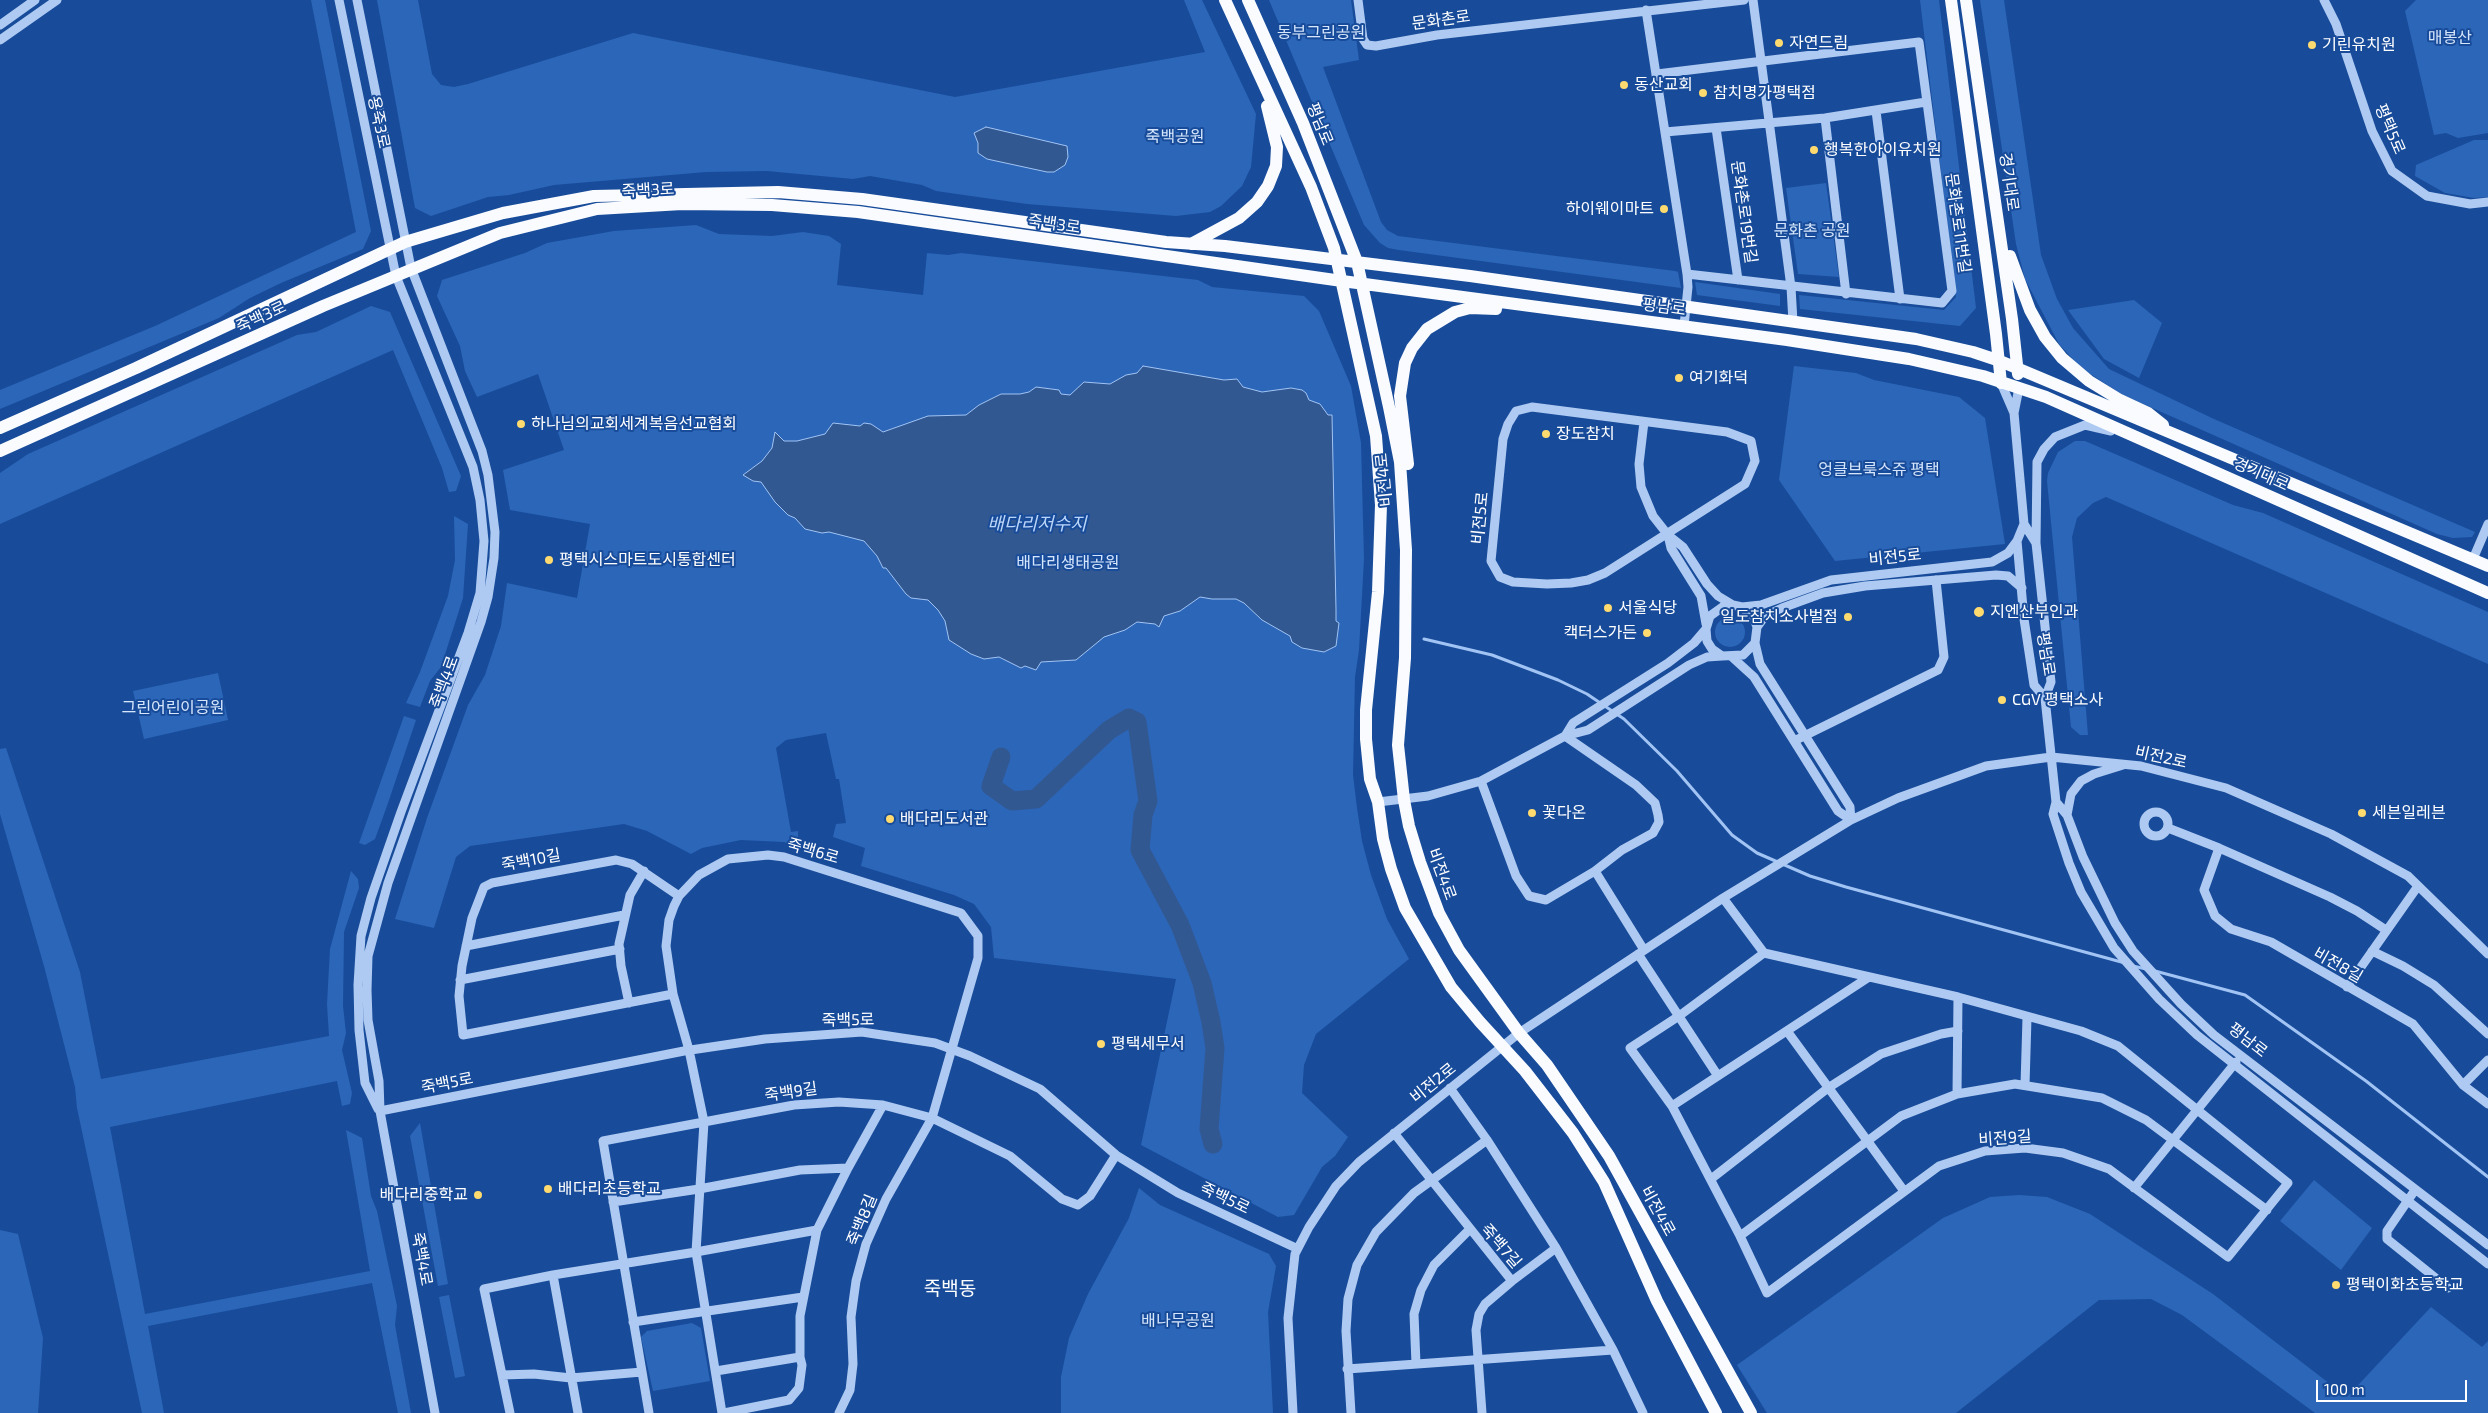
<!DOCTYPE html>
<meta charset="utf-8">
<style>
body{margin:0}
#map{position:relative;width:2488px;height:1413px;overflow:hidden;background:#184c9a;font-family:"Exo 2",sans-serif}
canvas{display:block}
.scale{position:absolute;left:2316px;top:1380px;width:151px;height:22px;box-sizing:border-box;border:2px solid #fff;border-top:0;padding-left:6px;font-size:15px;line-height:18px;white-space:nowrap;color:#fff;-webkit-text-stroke:4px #184c9a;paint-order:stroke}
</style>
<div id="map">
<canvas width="2488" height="1413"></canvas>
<div class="scale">100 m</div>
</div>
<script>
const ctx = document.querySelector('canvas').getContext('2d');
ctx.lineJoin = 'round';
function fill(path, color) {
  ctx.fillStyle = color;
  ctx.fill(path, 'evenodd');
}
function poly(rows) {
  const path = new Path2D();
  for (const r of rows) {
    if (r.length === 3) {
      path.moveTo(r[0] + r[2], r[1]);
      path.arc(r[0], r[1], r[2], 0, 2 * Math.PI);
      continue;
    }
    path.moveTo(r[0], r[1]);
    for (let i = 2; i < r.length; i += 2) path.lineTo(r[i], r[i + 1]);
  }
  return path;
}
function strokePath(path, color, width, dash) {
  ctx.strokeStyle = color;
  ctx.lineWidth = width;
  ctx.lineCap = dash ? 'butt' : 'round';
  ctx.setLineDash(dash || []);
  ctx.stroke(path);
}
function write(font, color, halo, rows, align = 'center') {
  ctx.font = font + ' "Exo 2","Noto Sans KR",sans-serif';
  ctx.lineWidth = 4;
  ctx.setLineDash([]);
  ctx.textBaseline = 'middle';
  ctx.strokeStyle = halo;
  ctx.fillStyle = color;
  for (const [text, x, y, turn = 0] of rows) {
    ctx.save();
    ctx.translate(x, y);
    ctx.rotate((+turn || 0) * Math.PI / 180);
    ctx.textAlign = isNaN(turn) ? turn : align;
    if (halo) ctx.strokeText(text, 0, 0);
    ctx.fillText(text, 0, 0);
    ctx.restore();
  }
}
const green = poly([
 [311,0,325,0,371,231,363,249,281,283,250,298,219,318,0,409,0,390,155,326,356,232],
 [377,0,418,0,432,74,441,85,454,87,468,84,633,33,955,97,1205,52,1184,0,1202,0,1256,114,1251,167,1242,186,1221,206,1210,212,1176,216,1027,204,936,191,922,185,870,176,853,179,767,171,706,172,554,185,509,195,488,197,431,216,415,208],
 [1269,0,1351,0,1359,60,1323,67,1381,222,1387,230,1398,236,1675,271,1678,272,1681,288,1399,250,1388,248,1380,243,1364,225],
 [1920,0,1939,0,1976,308,1960,326,1800,309,1799,295,1944,310,1956,297],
 [1980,0,2004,0,2041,255,2057,299,2073,328,2109,369,2214,419,2475,532,2472,537,2453,538,2437,534,2123,395,2081,368,2059,344,2025,279,2016,244],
 [2416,0,2488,0,2488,133,2458,138,2446,133,2434,135,2405,11],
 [2474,140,2488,140,2488,197,2474,198,2445,193,2415,176,2416,165],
 [1826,183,1839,277,1798,274,1786,188],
 [696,225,719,234,772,236,803,232,829,236,841,244,837,285,923,295,927,253,948,255,961,253,1198,280,1212,287,1304,296,1319,311,1351,386,1361,443,1364,559,1359,650,1355,677,1353,775,1357,808,1362,841,1371,875,1387,919,1409,959,1316,1034,1304,1065,1302,1093,1348,1137,1335,1156,1322,1167,1294,1215,1278,1217,1141,1145,1176,979,994,958,991,927,974,904,954,895,861,866,865,848,833,837,836,824,846,823,839,779,836,779,826,733,786,740,776,748,791,832,798,831,798,838,801,839,799,847,784,842,741,840,702,848,691,854,647,831,624,824,470,846,456,857,434,928,395,919,427,818,468,705,485,675,501,626,507,583,577,598,590,524,510,510,503,470,564,450,538,374,477,397,465,371,460,346,437,296,442,280,525,253,547,243,614,231],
 [1695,282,1780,294,1780,306,1697,295],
 [2134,300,2162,323,2139,378,2104,359,2068,310],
 [371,306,390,312,461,476,456,491,449,492,442,468,393,350,0,524,0,473,28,454,297,335,316,332],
 [1794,366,1856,373,1874,380,1959,397,1985,418,2005,544,1835,561,1779,480],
 [2075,441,2085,441,2233,505,2263,513,2488,612,2488,664,2106,497,2093,503,2077,518,2072,537,2088,735,2080,735,2071,727,2047,481,2048,473,2058,452],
 [454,516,468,524,463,598,441,667,430,681,420,707,406,703,420,672,448,596,455,560],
 [1730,632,15],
 [218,673,228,720,144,739,133,691],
 [404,716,416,720,387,806,375,839,365,845,359,843],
 [6,748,80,972,101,1079,329,1036,327,1004,330,949,351,871,358,879,359,888,344,932,343,1006,346,1033,342,1050,352,1093,350,1104,342,1106,337,1081,110,1127,145,1314,370,1271,346,1130,362,1138,371,1196,377,1211,397,1306,395,1325,411,1413,398,1413,372,1283,148,1326,164,1413,142,1413,77,1108,75,1087,44,966,0,814,0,749],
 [420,1123,448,1284,438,1286,410,1136],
 [2314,1180,2372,1228,2341,1270,2280,1221],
 [1139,1188,1160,1205,1269,1254,1276,1266,1268,1312,1273,1413,1061,1413,1061,1377,1069,1338,1088,1294,1129,1218],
 [2019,1195,2047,1197,2090,1214,2213,1294,2347,1397,2431,1307,2482,1347,2488,1341,2488,1413,2315,1413,2182,1315,2151,1299,2099,1300,1956,1413,1767,1413,1737,1365,1943,1218,1990,1197],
 [0,1230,18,1234,43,1338,38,1413,0,1413],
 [449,1295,465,1376,455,1378,439,1297],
 [692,1323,701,1328,710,1381,653,1391,641,1337,647,1331]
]);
const water = poly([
 [986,127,1067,146,1068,157,1065,165,1054,172,1047,172,987,159,978,153,978,143,974,133,986,127],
 [1143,366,1224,380,1237,379,1243,387,1262,392,1291,388,1302,390,1306,393,1309,400,1320,404,1328,415,1332,415,1336,610,1336,621,1339,623,1336,646,1324,652,1302,648,1292,642,1290,636,1262,620,1244,603,1236,599,1212,599,1200,597,1180,611,1164,616,1159,627,1155,624,1137,622,1125,630,1104,637,1076,660,1041,662,1036,670,1025,666,1021,668,999,657,984,659,971,654,949,640,945,621,938,610,928,600,911,598,906,594,886,568,883,568,877,556,864,541,829,532,822,533,805,529,795,518,788,515,775,502,761,482,753,481,743,475,762,461,772,448,775,432,784,441,797,441,825,434,833,423,860,426,864,423,871,424,883,432,928,416,966,415,979,405,1001,394,1020,394,1029,392,1036,387,1059,390,1061,394,1070,395,1084,382,1110,384,1126,375,1137,373,1143,366]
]);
const stream = poly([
 [1424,639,1492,655,1558,680,1587,694,1624,719,1677,771,1732,835,1757,853,1810,876,1846,887,2125,963],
 [2133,966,2146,969],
 [2155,971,2245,995,2366,1081,2488,1177]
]);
const river = poly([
 [1001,757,991,786,1012,801,1036,799,1109,730,1129,718,1137,722,1148,801,1143,815,1140,850,1180,925,1202,983,1211,1022,1215,1048,1209,1129,1213,1144]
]);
const minor = poly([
 [339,0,396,276,473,467,480,500,484,541,480,593,468,633,401,812,371,898,361,936,358,985,359,1030,365,1083,378,1109],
 [357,0,411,268,482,451,488,475,495,532,494,558,488,597,481,622,388,883,368,956,367,990,368,1020,379,1081,380,1111,435,1413],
 [1358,0,1363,39,1367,45,1376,46,1437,35,1744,0],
 [1753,0,1791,287,1793,322],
 [2324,0,2336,24,2372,131,2392,171,2427,196,2470,204,2488,202],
 [1646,10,1687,274,1688,287,1684,326],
 [0,25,35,0],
 [0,40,57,0],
 [1657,74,1919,42,1952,291,1942,303,1687,274],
 [1876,111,1900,299],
 [1825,118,1846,294],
 [1716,128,1738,280],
 [1665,132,1825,118,1926,102],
 [2001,383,2014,413],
 [2019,388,2014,413,2024,524,2036,543,2051,682,2045,698,2056,802,2053,814,2069,863,2081,892,2114,948,2159,999,2197,1035,2488,1264],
 [1532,407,1727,432,1751,441,1755,461,1745,484,1605,573,1588,580,1571,583,1547,584,1513,582,1500,577,1491,561,1503,439,1508,424,1516,411,1532,407],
 [1644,422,1639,464,1641,487,1653,516,1668,535,1683,547,1707,584,1718,596,1733,605],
 [2024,524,2017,541,2024,619,2034,685,2045,698],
 [1668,535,1671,548,1701,596,1706,624],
 [2036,543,2037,462,2044,449,2055,437,2085,425,2111,431],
 [2473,559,2488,524],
 [1742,607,1761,605,1831,580,1992,562,2008,553,2017,541],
 [1757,627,1765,616,1782,608,1823,593,1865,586,1996,575,2008,576,2022,588],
 [1755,643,1743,655,1722,656,1712,649,1707,641,1706,629,1710,616,1724,606,1733,605,1742,607,1754,619,1757,627,1755,643,1760,664,1850,807,1851,820],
 [1732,657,1754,677,1838,811,1851,820],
 [1565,736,1636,785,1655,803,1658,815,1659,822,1653,833,1622,850,1595,871],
 [1565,736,1573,723,1668,663,1694,643,1706,629],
 [1794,741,1938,670,1944,657,1936,580],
 [1481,781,1516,876,1529,896,1546,900,1595,871,1644,950],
 [1378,802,1428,796,1481,781,1565,736,1588,730,1689,665,1707,657,1722,656],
 [2056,802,2067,815,2083,857,2115,923,2133,951,2181,1004,2214,1035,2488,1245],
 [2156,824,12],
 [2067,815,2071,794,2081,781,2094,774,2123,765],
 [2168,828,2219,848,2330,897,2357,911,2386,930],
 [2219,848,2204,890,2215,916,2231,929,2271,942,2413,1024,2463,1085,2488,1104],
 [1723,898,1764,953,1679,1016,1630,1048,1672,1106,1740,1236,1767,1293,1939,1166,1985,1151,2025,1148,2063,1153,2109,1169,2228,1257,2288,1183,2118,1046,2081,1031,1958,997,1764,953],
 [466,946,624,915],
 [2372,951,2403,966,2434,985,2488,1034],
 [1638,954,1718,1076],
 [460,980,620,949],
 [2347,987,2418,886],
 [673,994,463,1035,459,996,462,966,472,918,484,887,492,883,616,860,632,864,679,896],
 [629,1003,621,966,619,944,630,895,644,871],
 [1787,1031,1904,1191],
 [2025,1085,2027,1018],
 [2463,1085,2488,1060],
 [1450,1088,1487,1140,1556,1248,1613,1350,1643,1413],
 [1957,1094,1958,997],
 [1672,1106,1869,977],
 [380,1111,684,1051,765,1039,862,1032,935,1043,970,1056,1040,1089,1116,1155,1178,1193,1296,1248],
 [1394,1133,1512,1281],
 [1711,1179,1828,1088,1881,1054,1941,1034,1958,1031],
 [2134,1188,2236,1062],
 [2415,1190,2387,1231,2387,1239,2448,1288],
 [613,1202,699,1189,800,1170,848,1168],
 [1740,1236,1901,1116,1957,1094,2015,1084,2102,1098,2146,1120,2267,1210],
 [553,1275,578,1413],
 [633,1322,803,1297],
 [1416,1364,1414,1314,1421,1290,1434,1265,1470,1229],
 [1347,1369,1613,1350],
 [716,1371,800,1357],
 [502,1375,534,1374,571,1378,642,1372],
 [510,1413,484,1289,553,1275,696,1252,817,1230],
 [649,1413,603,1141,794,1105,839,1102,883,1105,932,1118,1010,1156,1062,1199,1078,1205,1090,1196,1116,1155],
 [722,1413,696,1252,704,1122,689,1050,673,994,666,946,669,920,674,906,679,896,699,875,728,859,768,855,784,857,961,913,978,936,978,958,932,1118,886,1199,866,1244,856,1281,851,1317,853,1364,850,1390,839,1413],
 [724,1413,789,1400,799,1388,802,1365,800,1357,800,1316,817,1230,848,1168,883,1105],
 [1293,1413,1288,1318,1295,1254,1309,1227,1336,1186,1359,1162,1519,1033,1723,898,1851,820,1898,798,1986,766,2051,757,2141,766,2226,788,2331,834,2408,876,2488,954],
 [1351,1413,1346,1331,1348,1299,1357,1265,1376,1232,1414,1193,1487,1140],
 [1482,1413,1476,1330,1479,1314,1485,1304,1512,1281,1556,1248]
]);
const major = poly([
 [1225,0,1311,187,1334,248,1376,436,1381,505,1378,592,1366,710,1366,739,1370,779,1378,802,1383,839,1391,869,1405,908,1451,987,1480,1022,1525,1071,1573,1133,1604,1182,1657,1301,1716,1413],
 [1248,0,1303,123,1357,262,1389,407,1400,462,1406,550,1405,658,1398,745,1404,800,1409,826,1420,862,1439,913,1459,950,1519,1033,1547,1065,1609,1156,1751,1413],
 [1951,0,1996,334,2001,383],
 [1966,0,2012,319,2018,374],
 [1191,244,1239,218,1257,202,1268,186,1276,166,1277,147,1267,106],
 [2010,256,2030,310,2045,337,2062,358,2089,381,2120,400,2148,413,2163,425],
 [0,428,136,368,405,242,503,213,594,196,778,192,862,199,1166,242,1225,246,1470,276,1916,339,1973,352,2000,361,2488,566],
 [0,451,323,306,500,233,597,209,682,204,772,205,858,212,1342,281,1787,340,1909,359,1983,376,2046,397,2488,593],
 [1408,464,1400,396,1405,363,1412,348,1427,329,1455,312,1470,308,1496,309]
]);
const markers = [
 [1779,43,5,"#ffda6f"],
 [2312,45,5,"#ffda6f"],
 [1624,85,5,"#ffda6f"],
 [1703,93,5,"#ffda6f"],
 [1814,150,5,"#ffda6f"],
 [1664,209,5,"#ffda6f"],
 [1679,378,5,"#ffda6f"],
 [521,424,5,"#ffda6f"],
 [1546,434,5,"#ffda6f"],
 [549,560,5,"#ffda6f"],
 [1608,608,5,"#ffda6f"],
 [1979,612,6,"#ffda6f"],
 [1848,617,5,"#ffda6f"],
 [1647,633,5,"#ffda6f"],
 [2002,700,5,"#ffda6f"],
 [1532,813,5,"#ffda6f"],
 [2362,813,5,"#ffda6f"],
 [890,819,5,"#ffda6f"],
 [1101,1044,5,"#ffda6f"],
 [548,1189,5,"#ffda6f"],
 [478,1195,5,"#ffda6f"],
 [2336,1285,5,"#ffda6f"]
];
const streetNames = [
 ["문화촌로",1441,20,-8],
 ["용죽3로",379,122,78],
 ["평남로",1320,124,68],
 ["평택5로",2390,129,67],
 ["경기대로",2009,182,82],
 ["죽백3로",648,190,-3],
 ["문화촌로19번길",1744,212,82],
 ["문화촌로11번길",1958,223,82],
 ["죽백3로",1054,224,8],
 ["평남로",1664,307,8],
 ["죽백3로",261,317,-25],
 ["경기대로",2261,474,24],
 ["비전4로",1384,480,-96],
 ["비전5로",1480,518,-84],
 ["비전5로",1895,557,-6],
 ["평남로",2046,654,81],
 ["죽백4로",444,682,-70],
 ["비전2로",2161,757,13],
 ["죽백6로",813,851,16],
 ["죽백10길",531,860,-10],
 ["비전4로",1442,874,70],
 ["비전8길",2338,965,30],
 ["죽백5로",848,1020,-1],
 ["평남로",2248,1040,38],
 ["죽백5로",447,1083,-11],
 ["비전2로",1433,1083,-39],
 ["죽백9길",791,1092,-8],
 ["비전9길",2005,1138,-4],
 ["죽백5로",1225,1198,25],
 ["비전4로",1658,1211,61],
 ["죽백8길",862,1220,-68],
 ["죽백7길",1501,1246,49],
 ["죽백4로",422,1259,80]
];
const parkNames = [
 ["동부그린공원",1321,33],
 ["매봉산",2450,38],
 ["죽백공원",1175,137],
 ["문화촌 공원",1812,231],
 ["엉클브룩스쥬 평택",1879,470],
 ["배다리생태공원",1068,563],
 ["그린어린이공원",173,708],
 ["배나무공원",1178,1321]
];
const poiNames = [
 ["자연드림",1789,43],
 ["기린유치원",2322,45],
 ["동산교회",1634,85],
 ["참치명가평택점",1713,93],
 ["행복한아이유치원",1824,150],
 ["하이웨이마트",1654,209,"right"],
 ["여기화덕",1689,378],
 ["하나님의교회세계복음선교협회",531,424],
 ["장도참치",1556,434],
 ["평택시스마트도시통합센터",559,560],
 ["서울식당",1618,608],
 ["지엔산부인과",1990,612],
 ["일도참치소사벌점",1838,617,"right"],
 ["캑터스가든",1637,633,"right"],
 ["CGV 평택소사",2012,700],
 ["꽃다온",1542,813],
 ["세븐일레븐",2372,813],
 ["배다리도서관",900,819],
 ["평택세무서",1111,1044],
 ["배다리초등학교",558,1189],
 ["배다리중학교",468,1195,"right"],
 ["평택이화초등학교",2346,1285]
];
const waterNames = [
 ["배다리저수지",1037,524]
];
const quarterNames = [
 ["죽백동",950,1289]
];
fill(green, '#2c66b8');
fill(water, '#325892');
strokePath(water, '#a1c4f4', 1);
strokePath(stream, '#a1c4f4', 3);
strokePath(river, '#325892', 19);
strokePath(minor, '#aecaf2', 9);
strokePath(major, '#f9fbff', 12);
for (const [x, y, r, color] of markers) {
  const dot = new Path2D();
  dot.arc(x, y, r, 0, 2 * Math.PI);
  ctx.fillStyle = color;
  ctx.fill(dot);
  strokePath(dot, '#184c9a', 2);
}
write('16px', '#fff', '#184c9a', streetNames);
write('16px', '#d6e6fc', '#184c9a', parkNames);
write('16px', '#fff', '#184c9a', poiNames, 'left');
write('italic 18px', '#bbd5f8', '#184c9a', waterNames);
write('19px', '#fff', '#184c9a', quarterNames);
</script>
